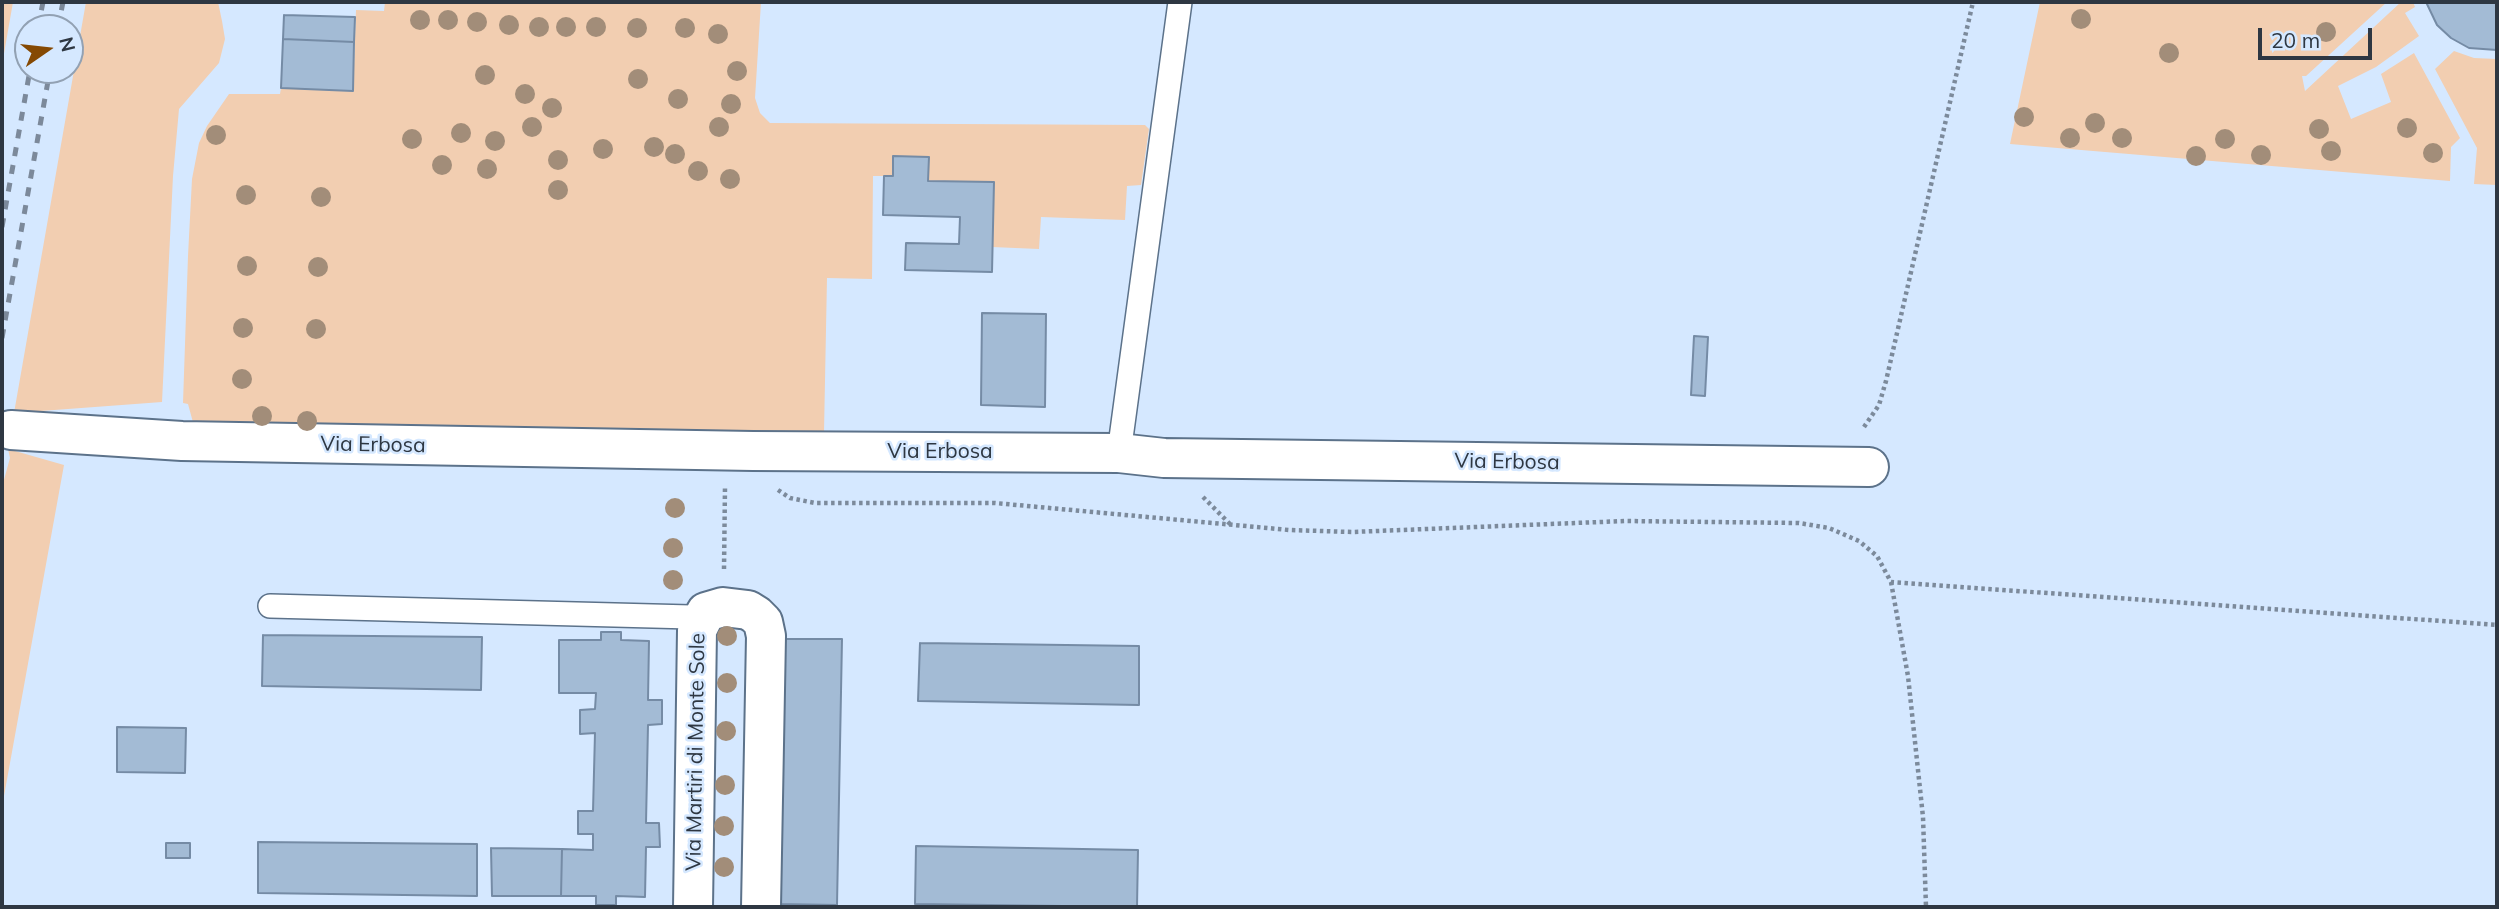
<!DOCTYPE html>
<style>
body{margin:0}
#map{position:relative;width:2499px;height:909px;overflow:hidden;background:#d5e8ff;font-family:Mulish,sans-serif}
canvas{display:block}
.frame{position:absolute;inset:0;border:4px solid #2e3742;pointer-events:none}
.north{position:absolute;left:14px;top:14px;width:70px;height:70px;box-sizing:border-box;background:#d5e8ff;border:2px solid #92a1b3;border-radius:50%;rotate:76deg;font-size:19px;font-weight:700;line-height:28px;text-align:center;color:#2e3742}
.north::after{content:'';display:block;margin:auto;width:24px;height:32px;background:#854903;clip-path:polygon(50% 0,100% 100%,50% 72%,0 100%)}
.scale{position:absolute;left:2258px;top:28px;width:114px;height:32px;box-sizing:border-box;border:4px solid #2e3742;border-top:0;padding-left:9px;font-size:21px;line-height:24px;white-space:nowrap;color:#2e3742;-webkit-text-stroke:5px #d5e8ff;paint-order:stroke}
</style>
<div id="map">
<canvas width="2499" height="909"></canvas>
<div class="frame"></div>
<div class="north">N</div>
<div class="scale">20 m</div>
</div>
<script>
const ctx = document.querySelector('canvas').getContext('2d');
ctx.lineJoin = 'round';
function fill(path, color) {
  ctx.fillStyle = color;
  ctx.fill(path, 'evenodd');
}
function poly(rows) {
  const path = new Path2D();
  for (const r of rows) {
    path.moveTo(r[0], r[1]);
    for (let i = 2; i < r.length; i += 2) path.lineTo(r[i], r[i + 1]);
  }
  return path;
}
function strokePath(path, color, width, dash) {
  ctx.strokeStyle = color;
  ctx.lineWidth = width;
  ctx.lineCap = dash ? 'butt' : 'round';
  ctx.setLineDash(dash || []);
  ctx.stroke(path);
}
function write(font, color, halo, rows, align = 'center') {
  ctx.font = font + ' Mulish,sans-serif';
  ctx.lineWidth = 5;
  ctx.setLineDash([]);
  ctx.textBaseline = 'middle';
  ctx.strokeStyle = halo;
  ctx.fillStyle = color;
  for (const [text, x, y, turn = 0] of rows) {
    ctx.save();
    ctx.translate(x, y);
    ctx.rotate((+turn || 0) * Math.PI / 180);
    ctx.textAlign = isNaN(turn) ? turn : align;
    if (halo) ctx.strokeText(text, 0, 0);
    ctx.fillText(text, 0, 0);
    ctx.restore();
  }
}
const green = poly([
 [2,2,13,2,2,65],
 [86,2,218,2,222,21,225,39,219,63,179,109,173,176,162,402,14,413],
 [385,2,761,2,755,98,760,113,770,123,1145,125,1149,129,1141,185,1127,186,1125,220,1041,217,1039,249,992,247,994,182,928,181,929,157,893,157,893,176,873,176,872,279,827,278,824,432,194,426,188,404,183,403,188,256,192,179,199,143,207,126,229,94,280,94,281,88,353,91,356,10,384,11],
 [2040,2,2387,2,2306,76,2302,76,2305,91,2401,2,2413,2,2415,7,2405,13,2419,36,2376,67,2338,86,2351,119,2391,102,2381,74,2414,53,2460,138,2451,147,2450,181,2010,144],
 [2454,51,2474,58,2497,59,2497,185,2474,184,2477,148,2435,69],
 [8,449,64,465,2,807,2,487,10,458]
]);
const building = poly([
 [2426,2,2497,2,2497,50,2469,48,2451,38,2437,25,2426,2],
 [284,15,355,17,354,42,283,39,284,15],
 [283,39,354,42,353,91,281,88,283,39],
 [893,156,929,157,928,181,994,182,992,272,905,270,906,243,959,244,960,217,883,215,884,176,893,176,893,156],
 [982,313,1046,314,1045,407,981,405,982,313],
 [1694,336,1708,337,1705,396,1691,395,1694,336],
 [601,632,621,632,621,640,649,641,648,700,662,700,662,724,648,725,646,823,659,823,660,847,646,847,645,897,616,896,616,905,596,905,596,896,561,896,562,849,593,850,593,834,578,834,578,811,593,811,595,733,580,734,580,710,595,709,596,693,559,693,559,640,601,640,601,632],
 [263,635,482,637,481,690,262,686,263,635],
 [781,639,842,639,837,905,776,904,781,639],
 [920,643,1139,646,1139,705,918,701,920,643],
 [117,727,186,728,185,773,117,772,117,727],
 [258,842,477,844,477,896,258,893,258,842],
 [166,843,190,843,190,858,166,858,166,843],
 [916,846,1138,850,1137,907,915,904,916,846],
 [491,848,562,849,561,896,492,896,491,848]
]);
const path = poly([
 [1864,427,1879,405,1886,381,1973,2],
 [778,490,790,498,815,503,995,503,1289,530,1352,532,1625,521,1799,523,1829,528,1859,541,1877,556,1891,582,2497,625],
 [1203,497,1231,525],
 [724,569,725,487],
 [1891,582,1908,676,1923,817,1926,907]
]);
const lane = poly([
 [1119,453,1180,2],
 [270,606,691,617,700,620]
]);
const street = poly([
 [11,430,182,441,753,451,1119,453,1164,458,1869,467],
 [693,907,697,630,706,612,723,607,748,610,756,615,763,622,766,636,761,907]
]);
const rail = poly([
 [38,28,43,2],
 [58,28,63,2],
 [2,227,30,70],
 [2,338,50,70]
]);
const trees = [
 [2081,19],
 [420,20],
 [448,20],
 [477,22],
 [509,25],
 [539,27],
 [566,27],
 [596,27],
 [637,28],
 [685,28],
 [2326,32],
 [718,34],
 [2169,53],
 [737,71],
 [485,75],
 [638,79],
 [525,94],
 [678,99],
 [731,104],
 [552,108],
 [2024,117],
 [2095,123],
 [532,127],
 [719,127],
 [2407,128],
 [2319,129],
 [461,133],
 [216,135],
 [2070,138],
 [2122,138],
 [412,139],
 [2225,139],
 [495,141],
 [654,147],
 [603,149],
 [2331,151],
 [2433,153],
 [675,154],
 [2261,155],
 [2196,156],
 [558,160],
 [442,165],
 [487,169],
 [698,171],
 [730,179],
 [558,190],
 [246,195],
 [321,197],
 [247,266],
 [318,267],
 [243,328],
 [316,329],
 [242,379],
 [262,416],
 [307,421],
 [675,508],
 [673,548],
 [673,580],
 [727,636],
 [727,683],
 [726,731],
 [725,785],
 [724,826],
 [724,867]
];
const streetNames = [
 ["Via Erbosa",373,445,1],
 ["Via Erbosa",940,452],
 ["Via Erbosa",1507,462,1],
 ["Via Martiri di Monte Sole",696,752,-89]
];
fill(green, '#f2ceb1');
fill(building, '#a3bbd5');
strokePath(building, '#758ba5', 2);
strokePath(lane, '#5c728a', 26);
strokePath(street, '#5c728a', 42);
strokePath(path, '#7c8a9b', 4.5, [3.5, 3.5]);
strokePath(lane, '#fff', 23);
strokePath(street, '#fff', 38);
strokePath(rail, '#7c899a', 5, [9, 9]);
ctx.fillStyle = '#a28d79';
for (const [x, y] of trees) {
  ctx.beginPath();
  ctx.arc(x, y, 10, 0, 2 * Math.PI);
  ctx.fill();
}
write('21px', '#2e3742', '#d5e8ff', streetNames);
</script>
